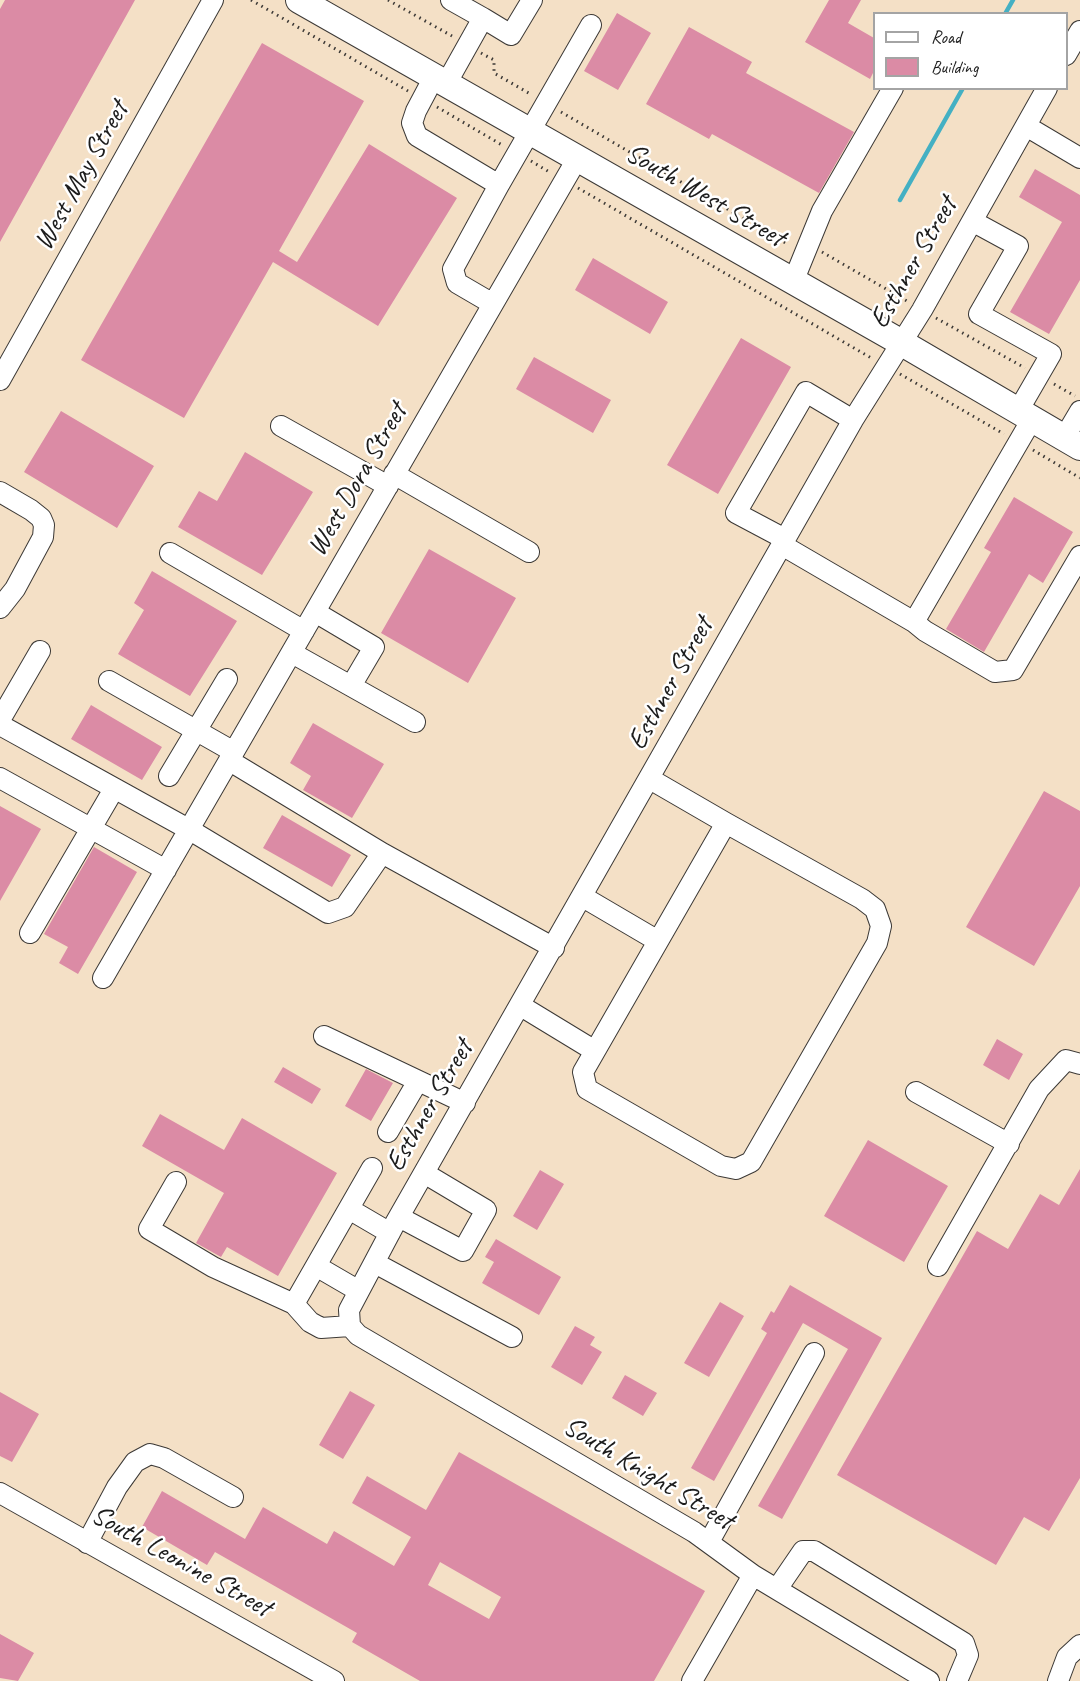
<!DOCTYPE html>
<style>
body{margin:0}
#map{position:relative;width:1080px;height:1681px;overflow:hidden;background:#f4e0c6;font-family:Caveat,sans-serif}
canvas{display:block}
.legend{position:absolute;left:873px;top:12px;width:195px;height:78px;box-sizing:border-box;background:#fff;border:2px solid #a4a4a4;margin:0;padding:8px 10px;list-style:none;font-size:18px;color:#1c1c1c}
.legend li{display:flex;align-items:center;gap:12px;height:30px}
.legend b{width:30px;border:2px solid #a4a4a4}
</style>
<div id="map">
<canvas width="1080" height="1681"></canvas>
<ul class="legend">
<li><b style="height:8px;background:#fff"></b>Road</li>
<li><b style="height:16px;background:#db8ba5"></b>Building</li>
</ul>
</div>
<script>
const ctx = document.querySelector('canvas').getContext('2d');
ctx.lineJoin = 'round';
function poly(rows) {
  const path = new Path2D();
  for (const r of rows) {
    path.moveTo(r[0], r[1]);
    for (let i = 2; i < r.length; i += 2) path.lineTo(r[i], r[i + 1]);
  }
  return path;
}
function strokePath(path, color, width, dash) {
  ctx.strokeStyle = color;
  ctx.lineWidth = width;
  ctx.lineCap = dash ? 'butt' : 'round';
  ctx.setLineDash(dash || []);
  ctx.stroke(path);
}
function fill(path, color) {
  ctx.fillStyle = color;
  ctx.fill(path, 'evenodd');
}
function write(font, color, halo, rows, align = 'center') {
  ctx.font = font + ' Caveat,sans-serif';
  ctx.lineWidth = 5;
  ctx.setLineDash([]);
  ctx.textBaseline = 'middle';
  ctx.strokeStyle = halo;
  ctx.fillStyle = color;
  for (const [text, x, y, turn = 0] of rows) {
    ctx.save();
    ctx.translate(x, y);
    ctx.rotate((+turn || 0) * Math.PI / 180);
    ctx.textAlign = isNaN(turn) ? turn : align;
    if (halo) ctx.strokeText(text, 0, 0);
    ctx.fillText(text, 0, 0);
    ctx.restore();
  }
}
const stream = poly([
 [1005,14,1013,0],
 [900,200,963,88]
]);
const building = poly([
 [5,0,135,0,0,242,0,9],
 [829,0,861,0,848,23,874,38,874,71,870,79,805,42],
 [617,13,651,33,618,90,584,71],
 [689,27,752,62,746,73,854,132,819,193,712,134,709,139,646,104],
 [262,43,364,101,279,251,297,262,369,144,457,198,378,326,273,262,184,418,81,360],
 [1035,169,1080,195,1080,280,1049,334,1010,312,1062,222,1019,197],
 [593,258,668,302,650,334,575,290],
 [741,338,791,367,718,494,667,465],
 [534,357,611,400,593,433,516,389],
 [61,411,154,466,117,528,24,472],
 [245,452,313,492,262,575,178,527,199,491,217,501],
 [1014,497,1073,532,1043,583,1029,574,984,652,946,629,991,552,984,548],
 [429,549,516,598,468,683,381,633],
 [152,571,237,621,190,696,118,654,144,610,134,603],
 [91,705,162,747,142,780,71,739],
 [313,723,384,764,352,818,303,790,311,776,290,763],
 [1044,791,1080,811,1080,886,1034,966,966,927],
 [0,806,41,829,0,901],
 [282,815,351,855,332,887,263,848],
 [94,847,137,872,78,974,59,963,68,947,44,934],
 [997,1039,1023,1054,1009,1080,983,1065],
 [283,1067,321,1089,312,1104,274,1082],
 [366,1069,393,1083,371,1121,345,1106],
 [160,1114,224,1150,242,1118,337,1173,278,1276,227,1247,221,1257,196,1243,224,1193,142,1146],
 [868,1140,948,1186,904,1262,824,1216],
 [1080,1169,1080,1478,1049,1531,1024,1517,996,1565,837,1475,977,1231,1008,1249,1040,1194,1059,1205],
 [540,1170,564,1184,537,1230,513,1216],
 [496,1239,561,1277,539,1315,482,1283,494,1262,485,1257],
 [790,1285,882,1338,782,1519,758,1506,848,1349,803,1323,714,1481,691,1468,767,1333,761,1329,771,1311,774,1313],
 [720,1302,744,1316,709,1377,684,1363],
 [575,1326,595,1337,590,1345,602,1352,582,1385,551,1367],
 [625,1375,657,1393,643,1416,612,1398],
 [350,1391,375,1405,343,1459,319,1445],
 [0,1392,39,1414,12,1462,0,1456],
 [459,1452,705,1591,654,1681,420,1681,352,1642,357,1633,215,1552,207,1565,142,1527,162,1491,245,1539,263,1507,327,1544,334,1531,394,1566,411,1537,352,1503,367,1476,426,1510],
 [440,1562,501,1597,489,1619,428,1585],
 [0,1634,34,1653,18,1681,0,1678]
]);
const path = poly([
 [251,0,408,91],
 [388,0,452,36],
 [481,53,494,60,494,73,532,95],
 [437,107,502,145],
 [561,112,789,245],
 [531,161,551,173],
 [578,188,873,359],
 [822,252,907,301],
 [936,318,1025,368],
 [900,374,1004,434],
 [1054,384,1075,396],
 [1033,450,1080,478]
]);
const minor = poly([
 [451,0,483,18],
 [1066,55,1080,31],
 [434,77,416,111,412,123,417,136,499,185,453,269,457,283,493,304],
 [446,84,483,18,511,35,532,0],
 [1026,126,1080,158],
 [499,185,591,25],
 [972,221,1018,246,979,314,1051,354,1018,411],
 [793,282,822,211,893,88],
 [0,380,213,0],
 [1032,419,914,622,925,631,995,672,1013,670,1080,556],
 [281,426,388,486],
 [1064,438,1080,411],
 [394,474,529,552],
 [0,492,31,510,41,518,44,525,43,537,15,589,0,608],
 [785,539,736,513,806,392,853,420],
 [782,545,914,622],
 [170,553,304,631],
 [315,612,374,647,351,686],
 [292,653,415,722],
 [109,681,234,752],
 [0,720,40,651],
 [0,725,190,830,328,913,345,907,382,853,554,948],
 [230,761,382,853],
 [169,776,227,679],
 [0,778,166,870],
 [650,779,726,823,862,899,875,909,881,926,877,943,751,1162,736,1169,721,1166,587,1089,583,1072,726,823],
 [583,897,658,941],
 [30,933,114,789],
 [103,978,577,159],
 [521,1006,595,1051],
 [324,1036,465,1103],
 [916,1092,1009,1144],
 [388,1132,418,1081],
 [176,1182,149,1229,213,1267,294,1304],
 [349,1209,390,1233],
 [399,1217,463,1251,486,1210,424,1173],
 [375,1263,512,1337],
 [316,1266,359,1291],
 [938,1266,1039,1089,1066,1060,1080,1064],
 [350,1326,321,1328,310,1322,294,1304,372,1168],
 [0,1493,334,1681],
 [709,1542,814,1353],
 [87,1543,117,1487,135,1462,150,1454,164,1458,233,1497],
 [777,1589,803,1551,814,1551,964,1643,968,1655,957,1681],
 [692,1681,753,1575],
 [929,1681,753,1575,694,1532,358,1335,350,1326,349,1310,393,1227,853,420,922,310,1047,88],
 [1058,1681,1067,1657,1080,1645]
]);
const major = poly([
 [299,0,902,343,1080,447]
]);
const streetNames = [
 ["West May Street",82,176,-61],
 ["South West Street",705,196,30],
 ["Esthner Street",914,263,-60],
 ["West Dora Street",358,480,-60],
 ["Esthner Street",671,684,-61],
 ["Esthner Street",430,1106,-60],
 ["South Knight Street",648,1474,31],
 ["South Leonine Street",181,1562,29]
];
strokePath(stream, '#44b0c3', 4.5);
fill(building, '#db8ba5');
strokePath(minor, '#3c3936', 22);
strokePath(major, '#3c3936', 28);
strokePath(path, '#3c3936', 3, [1.5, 4.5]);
strokePath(minor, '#fff', 20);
strokePath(major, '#fff', 26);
write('28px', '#1c1c1c', '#fff', streetNames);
</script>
